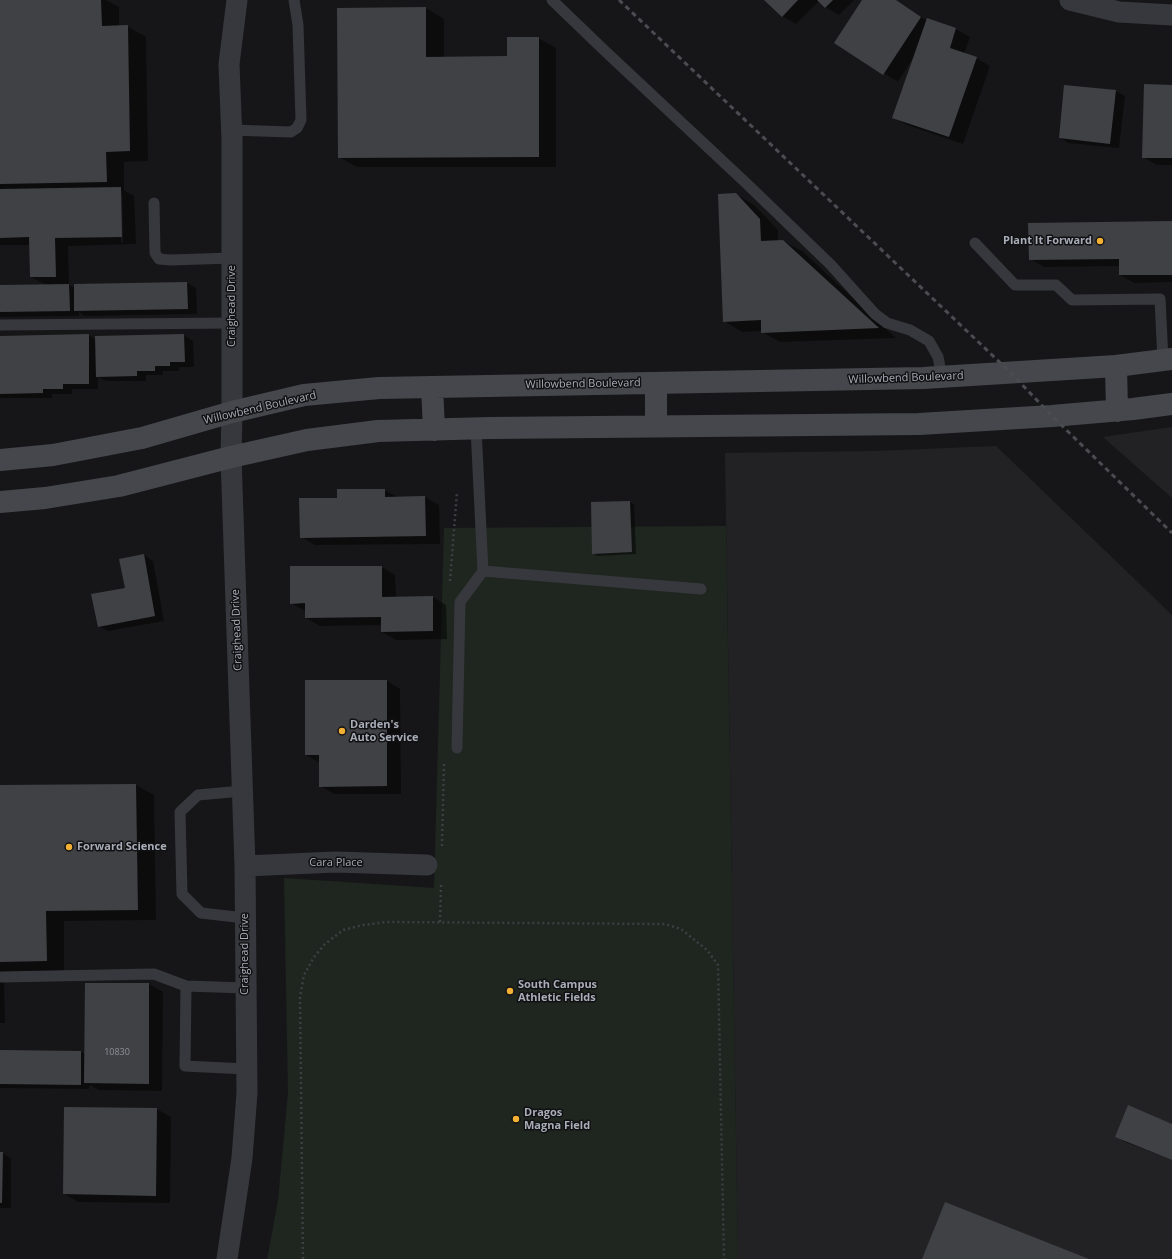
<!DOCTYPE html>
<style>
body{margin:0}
canvas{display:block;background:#161618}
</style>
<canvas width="1172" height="1259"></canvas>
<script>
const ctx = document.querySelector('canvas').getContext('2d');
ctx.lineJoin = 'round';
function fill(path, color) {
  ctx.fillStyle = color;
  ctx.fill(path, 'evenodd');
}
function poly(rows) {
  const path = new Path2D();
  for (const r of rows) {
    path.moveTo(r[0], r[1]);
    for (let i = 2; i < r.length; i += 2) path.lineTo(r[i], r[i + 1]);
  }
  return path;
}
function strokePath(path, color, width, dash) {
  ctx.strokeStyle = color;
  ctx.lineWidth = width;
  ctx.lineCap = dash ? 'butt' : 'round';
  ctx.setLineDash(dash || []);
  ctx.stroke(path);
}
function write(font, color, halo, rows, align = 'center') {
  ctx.font = font + ' "Open Sans",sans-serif';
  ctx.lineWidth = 3;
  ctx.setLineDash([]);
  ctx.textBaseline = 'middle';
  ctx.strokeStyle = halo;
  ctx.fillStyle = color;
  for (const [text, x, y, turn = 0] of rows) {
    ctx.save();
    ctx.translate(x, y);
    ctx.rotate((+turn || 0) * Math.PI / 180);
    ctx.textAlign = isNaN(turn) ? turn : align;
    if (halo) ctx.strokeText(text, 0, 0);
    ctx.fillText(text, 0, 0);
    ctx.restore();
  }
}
const built = poly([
 [1172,427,1172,498,1103,437],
 [996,446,1172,615,1172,1259,738,1259,725,453,877,451]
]);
const green = poly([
 [726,526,738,1259,267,1259,278,1201,288,1093,284,878,434,888,444,528]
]);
const shadow = poly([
 [0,0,106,0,119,7,119,26,127,26,146,37,148,161,124,162,124,190,134,196,136,244,68,246,69,285,75,288,187,283,196,288,197,314,84,316,79,312,79,316,0,317,0,286,46,285,31,277,30,245,0,245],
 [120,194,122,194,123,242,121,242],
 [766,0,854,0,839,15,825,7,819,1,796,24,782,16],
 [863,0,895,0,927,21,928,20,956,29,970,37,964,54,976,58,990,66,963,144,907,125,893,117,913,58,898,82,835,43],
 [426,8,444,19,444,57,508,57,538,38,556,48,556,167,357,167,339,157],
 [1172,86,1172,165,1157,165,1143,157],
 [1116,91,1125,96,1119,148,1069,143,1060,138],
 [736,194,754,205,778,230,778,241,783,241,802,251,896,338,780,342,762,332,762,331,742,332,724,321],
 [1172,222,1172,282,1134,283,1120,275,1120,266,1044,267,1030,259],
 [89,335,96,340,184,335,193,341,194,367,179,367,179,371,163,371,163,375,146,375,146,381,106,381,98,377,98,389,72,389,72,394,52,394,52,398,0,398,0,337],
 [384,490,398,497,425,497,439,505,440,544,315,545,301,537,338,499],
 [629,502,634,504,636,554,597,556,593,553],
 [144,555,153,561,164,621,108,631,98,626,126,589],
 [382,567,395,575,396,598,433,597,446,605,447,639,396,640,382,632,382,625,320,626,306,618,305,611,291,603],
 [387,681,400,689,401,794,334,794,320,786,320,763,306,755],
 [136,785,154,795,156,920,64,921,64,971,0,972,0,786],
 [0,973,4,975,5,1023,0,1023],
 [86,984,149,984,163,992,162,1091,99,1090,90,1085,89,1089,0,1088,0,1051,81,1052,85,1054],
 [65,1108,157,1109,171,1117,170,1203,78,1202,64,1194],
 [1172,1125,1172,1160,1125,1142,1116,1136],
 [0,1153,2,1153,11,1158,11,1208,0,1208]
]);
const building = poly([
 [0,0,101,0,102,26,128,25,130,151,106,152,107,182,0,184],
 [764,0,798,0,782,17],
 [817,0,833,0,825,8],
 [862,0,896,0,921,17,883,75,834,43],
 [426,7,426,57,507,56,507,37,539,37,539,157,338,158,337,8],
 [927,18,956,28,950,48,977,57,949,137,892,118],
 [1144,84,1172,85,1172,158,1142,158],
 [1064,85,1116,90,1110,144,1059,138],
 [121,187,122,237,55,238,56,277,30,277,29,237,0,238,0,189],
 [736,193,760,219,761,241,783,240,879,328,761,333,761,320,723,322,718,194],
 [1172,221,1172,275,1119,275,1119,259,1029,260,1028,223],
 [187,282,188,309,74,311,74,284],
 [69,284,70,311,0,312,0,285],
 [89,334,89,384,63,384,63,389,43,389,43,393,0,394,0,336],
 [184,334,185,362,170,362,170,366,155,366,155,371,137,371,137,376,96,377,95,336],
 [337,489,385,489,385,497,425,496,426,536,300,538,299,498,337,498],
 [630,501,632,552,592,554,591,502],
 [144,554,155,616,98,627,91,594,125,588,119,559],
 [290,566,382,566,382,597,433,596,433,631,381,632,381,617,305,618,305,603,290,604],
 [305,680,387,680,387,786,319,787,319,755,305,755],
 [136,784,138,910,46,911,47,961,0,962,0,785],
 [85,983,149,983,149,1084,84,1083],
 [0,1050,81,1051,81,1085,0,1084],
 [1128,1105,1172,1124,1172,1160,1115,1137],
 [64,1107,157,1108,156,1196,63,1194],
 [0,1152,3,1152,2,1203,0,1203],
 [945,1202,1089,1259,922,1259]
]);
const path = poly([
 [450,581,457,492],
 [442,846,444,763],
 [440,922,441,885],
 [303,1259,300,997,304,975,314,957,325,944,343,930,363,925,386,922,665,924,681,929,707,950,718,965,724,1259]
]);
const service = poly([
 [552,0,605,51,746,183,831,265,875,314,887,323,910,330,929,341,938,357,942,377],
 [231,130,291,132,297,128,301,120,298,25,294,0],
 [154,203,155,253,159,259,170,260,232,258],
 [975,243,1015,285,1056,285,1072,300,1160,299,1163,360],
 [0,325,232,323],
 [483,571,701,589],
 [457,748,460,602,483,571,476,428],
 [242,791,198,795,180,812,182,894,201,913,245,918],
 [2,977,154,974,186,986],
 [246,988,186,986,185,1066,246,1069]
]);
const minor = poly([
 [1070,0,1119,12,1172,15],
 [245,866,336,862,427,865],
 [227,1259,242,1158,247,1093,245,866,231,457,232,412,232,140,229,64,237,0]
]);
const secondary = poly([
 [1116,366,1117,411],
 [656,383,656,426],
 [432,387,434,430],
 [0,460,53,455,142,438,232,412,304,395,379,388,923,378,1116,366,1172,359],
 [0,502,45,498,119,486,231,457,307,440,378,431,490,428,919,424,1052,416,1133,409,1172,404]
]);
const rail = poly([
 [619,0,1011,373,1052,416,1172,533]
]);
const markers = [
 [1100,241,4,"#f2b134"],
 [342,731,4,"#f2b134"],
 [69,847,4,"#f2b134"],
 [510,991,4,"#f2b134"],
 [516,1119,4,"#f2b134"]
];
const numberNames = [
 ["10830",117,1052]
];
const poiNames = [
 ["Plant It Forward",1092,241,"right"],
 ["Darden's",350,725],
 ["Auto Service",350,738],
 ["Forward Science",77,847],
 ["South Campus",518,985],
 ["Athletic Fields",518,998],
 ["Dragos",524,1113],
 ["Magna Field",524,1126]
];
const streetNames = [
 ["Craighead Drive",232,306,-90],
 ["Willowbend Boulevard",906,378,-2],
 ["Willowbend Boulevard",583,384,-1],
 ["Willowbend Boulevard",260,408,-13],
 ["Craighead Drive",237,630,-92],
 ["Cara Place",336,863],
 ["Craighead Drive",245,954,-90]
];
fill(built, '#222225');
fill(green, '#1e261f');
fill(shadow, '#0007');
fill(building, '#404145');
strokePath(path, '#3d3f44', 2.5, [2, 3]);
strokePath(service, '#37383d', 11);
strokePath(minor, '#37383d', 21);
strokePath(secondary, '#45474d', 22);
strokePath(rail, '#4a4c52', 3, [5, 4]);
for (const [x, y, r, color] of markers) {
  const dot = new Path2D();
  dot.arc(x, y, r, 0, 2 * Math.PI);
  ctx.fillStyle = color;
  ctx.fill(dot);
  strokePath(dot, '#111113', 1.5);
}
write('9px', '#8e929b', null, numberNames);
write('bold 11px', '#a8adb8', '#111113', poiNames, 'left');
write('11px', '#a8adb8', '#111113', streetNames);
</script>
